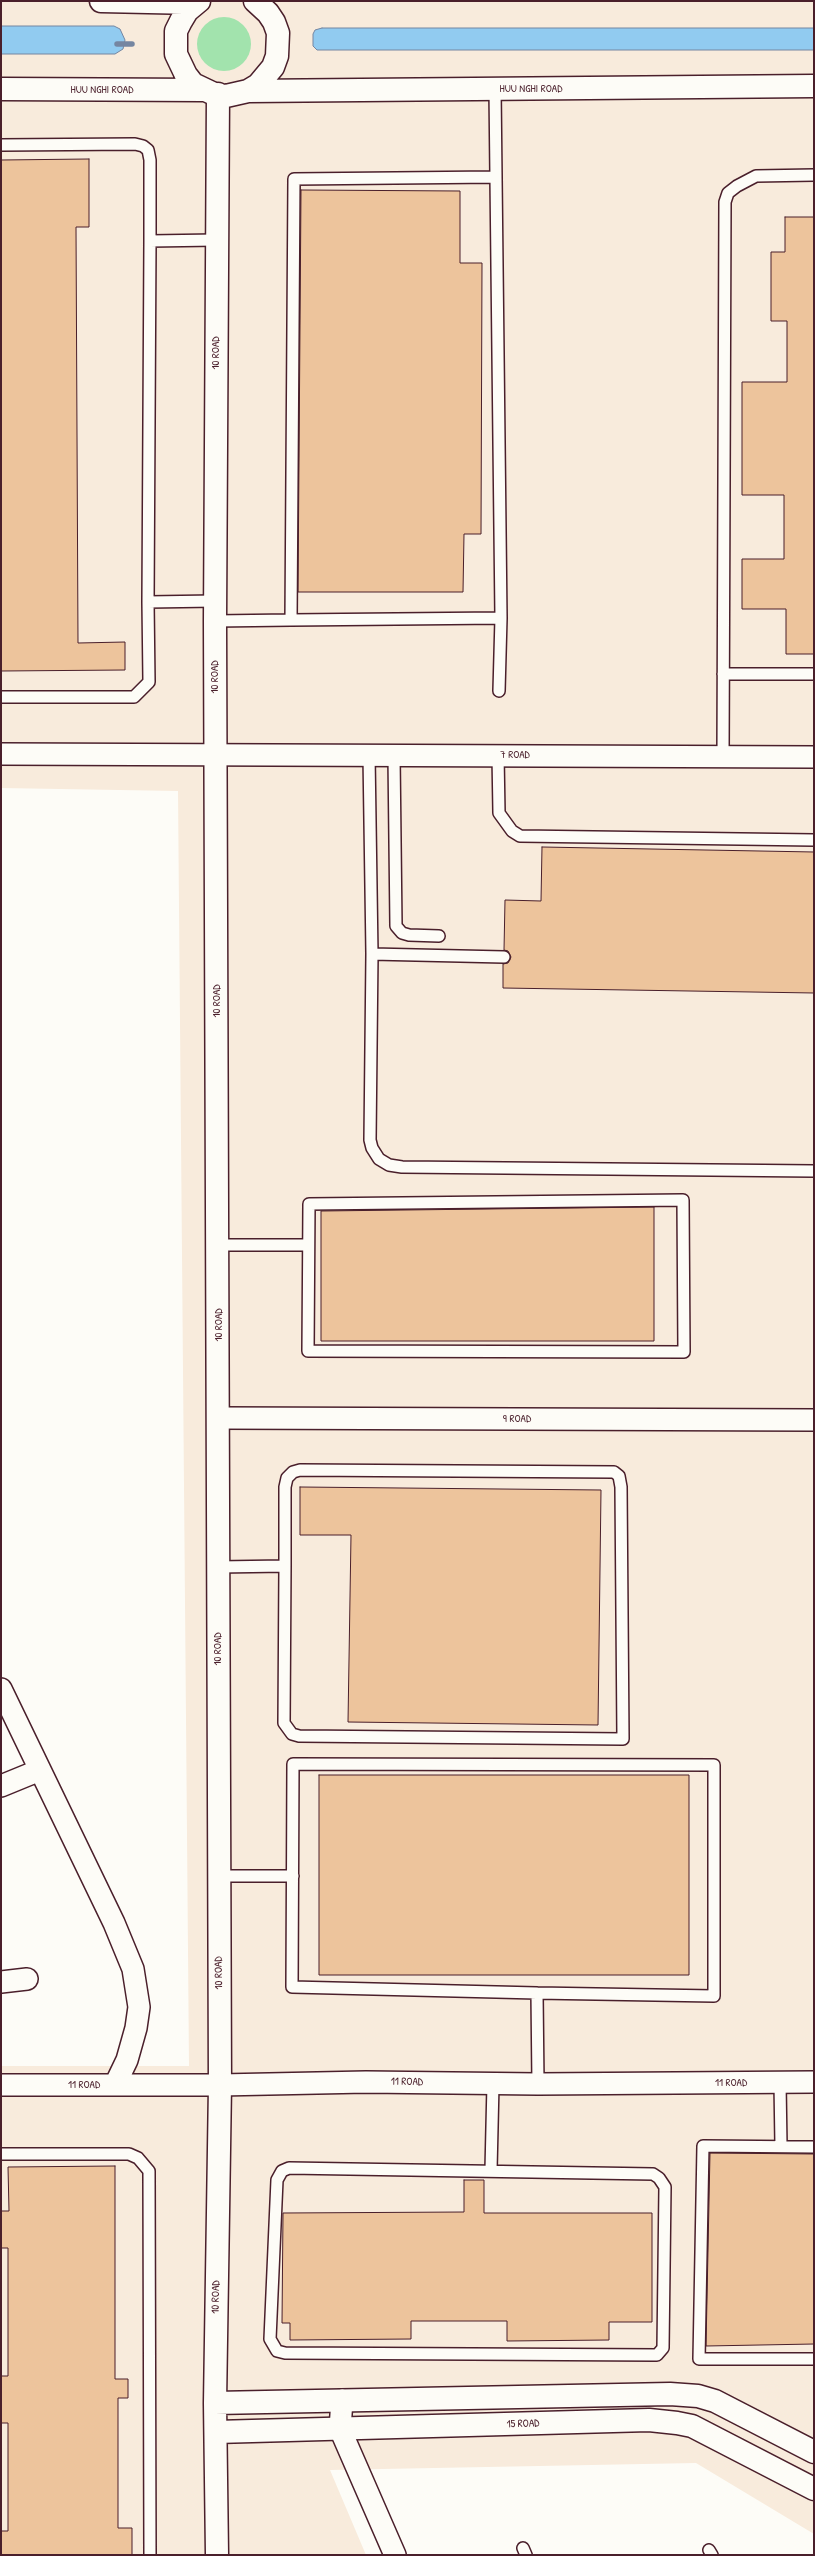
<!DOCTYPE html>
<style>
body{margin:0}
#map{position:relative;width:815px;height:2556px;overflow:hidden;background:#fdfcf7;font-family:"Patrick Hand",sans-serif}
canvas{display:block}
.frame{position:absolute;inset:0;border:2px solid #4a1f2b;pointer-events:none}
</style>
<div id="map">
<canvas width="815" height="2556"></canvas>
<div class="frame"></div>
</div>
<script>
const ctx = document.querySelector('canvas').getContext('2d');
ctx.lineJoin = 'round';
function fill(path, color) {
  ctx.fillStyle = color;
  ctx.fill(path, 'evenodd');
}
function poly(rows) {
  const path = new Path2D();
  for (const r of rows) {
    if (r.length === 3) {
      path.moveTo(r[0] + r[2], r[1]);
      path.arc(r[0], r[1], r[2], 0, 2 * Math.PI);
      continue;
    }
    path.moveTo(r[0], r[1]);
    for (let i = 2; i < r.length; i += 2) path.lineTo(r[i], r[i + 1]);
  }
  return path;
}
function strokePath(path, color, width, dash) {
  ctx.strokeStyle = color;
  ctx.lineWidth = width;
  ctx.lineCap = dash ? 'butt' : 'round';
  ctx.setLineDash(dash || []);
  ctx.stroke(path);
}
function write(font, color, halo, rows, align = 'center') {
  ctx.font = font + ' "Patrick Hand",sans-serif';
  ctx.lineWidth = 3;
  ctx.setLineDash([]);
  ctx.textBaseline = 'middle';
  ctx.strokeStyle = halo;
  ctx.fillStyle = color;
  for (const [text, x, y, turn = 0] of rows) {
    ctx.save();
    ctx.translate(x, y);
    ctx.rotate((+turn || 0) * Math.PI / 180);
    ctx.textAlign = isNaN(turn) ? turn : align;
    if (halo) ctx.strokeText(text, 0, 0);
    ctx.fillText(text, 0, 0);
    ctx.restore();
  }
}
const built = poly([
 [1,1,814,1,814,2534,696,2463,330,2470,366,2555,1,2555,1,2066,189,2066,178,791,1,788]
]);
const green = poly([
 [224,44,27]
]);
const water = poly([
 [1,26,114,26,120,29,125,40,123,49,115,54,1,54,1,26],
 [322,28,814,28,814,50,317,50,313,46,313,34,315,30,322,28]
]);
const stream = poly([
 [117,44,132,44]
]);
const building = poly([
 [89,159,89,227,76,227,78,643,125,642,125,670,1,671,1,160,89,159],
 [301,190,460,191,460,263,482,263,481,534,464,534,463,592,298,592,301,190],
 [785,217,814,217,814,654,786,654,786,609,742,609,742,559,784,559,784,495,742,495,742,382,787,382,787,321,771,321,771,252,785,252,785,217],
 [542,847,814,852,814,993,503,988,503,964,508,963,511,957,508,951,504,950,505,900,541,901,542,847],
 [654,1207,654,1341,321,1341,321,1211,654,1207],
 [300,1487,601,1490,598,1725,348,1722,351,1535,300,1535,300,1487],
 [319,1775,689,1775,689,1975,319,1975,319,1775],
 [710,2153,814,2154,814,2344,706,2346,710,2153],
 [115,2166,115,2379,128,2379,128,2398,118,2398,118,2528,132,2528,132,2555,1,2555,1,2531,8,2531,8,2423,1,2423,1,2376,8,2376,8,2248,1,2248,1,2211,9,2211,8,2167,115,2166],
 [464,2180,484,2180,484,2213,652,2213,652,2322,609,2322,609,2340,507,2341,507,2321,411,2321,411,2339,290,2340,290,2323,282,2323,283,2213,464,2212,464,2180]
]);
const lane = poly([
 [495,89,501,618],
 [1,145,135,144,143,146,148,150,150,160,150,241],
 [496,177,294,179,291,620,501,618,499,691],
 [215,601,148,602,150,241,216,240],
 [215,621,291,620],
 [723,674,814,674],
 [1,697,134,697,149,682,148,602],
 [369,755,372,954],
 [498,755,499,813,512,831,520,836,814,840],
 [394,756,396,926,402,933,409,935,439,936],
 [723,756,725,202,728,193,737,186,756,176,814,175],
 [504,957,372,954,370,1140,372,1148,379,1159,389,1165,402,1167,814,1171],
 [683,1200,684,1352,308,1351,309,1204,683,1200],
 [218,1245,308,1245],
 [218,1567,285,1566,285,1487,287,1478,293,1472,300,1470,614,1472,619,1476,621,1487,623,1739,299,1736,292,1734,284,1723,285,1566],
 [219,1876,293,1876],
 [537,1993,292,1987,293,1764,714,1765,714,1996,537,1993,538,2084],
 [780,2083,781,2146],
 [814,2147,703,2146,699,2359,814,2359],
 [1,2154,129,2154,138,2158,149,2171,150,2555],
 [289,2168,653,2174,659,2178,665,2187,663,2348,657,2355,285,2353,277,2351,270,2339,277,2180,282,2171,289,2168],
 [491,2170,493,2084],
 [523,2548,526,2555],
 [709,2550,712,2555]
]);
const street = poly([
 [1,754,814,757],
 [219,1418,814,1420],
 [1,1689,114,1923,133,1969,139,2007,136,2028,127,2060,115,2085],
 [1,1786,40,1770],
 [1,1982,27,1979],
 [1,2085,220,2085,366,2082,538,2084,814,2082],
 [342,2400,340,2429,395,2555]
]);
const secondary = poly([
 [101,1,195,3],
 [199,1,187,11,181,21,176,31,176,54,186,75,193,84,214,94,226,96,248,91,258,85,273,67,277,56,278,33,274,22,268,13,255,1],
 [1,89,203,90],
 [248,91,814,86],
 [215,2403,670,2394,698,2396,715,2401,814,2452],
 [216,2432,649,2420,677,2423,692,2426,814,2489],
 [217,2555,215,2403,220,2085,215,621,218,94]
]);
const streetNames = [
 ["HUU NGHI ROAD",531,89],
 ["HUU NGHI ROAD",102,90],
 ["10 ROAD",216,353,-90],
 ["10 ROAD",215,677,-90],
 ["7 ROAD",515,755],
 ["10 ROAD",217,1001,-90],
 ["10 ROAD",219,1325,-90],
 ["9 ROAD",517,1419],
 ["10 ROAD",218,1649,-90],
 ["10 ROAD",219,1973,-91],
 ["11 ROAD",407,2082,1],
 ["11 ROAD",731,2083],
 ["11 ROAD",84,2085],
 ["10 ROAD",216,2297,-89],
 ["15 ROAD",523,2424,-2]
];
fill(built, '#f8ebdc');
fill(green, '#a2e3ad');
fill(water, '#91cbf0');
strokePath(water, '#7586a1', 1);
strokePath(stream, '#7586a1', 5.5);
fill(building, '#edc49c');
strokePath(building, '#4a1f2b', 1);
strokePath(lane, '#4a1f2b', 14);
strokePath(street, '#4a1f2b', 24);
strokePath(secondary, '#4a1f2b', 25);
strokePath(lane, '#fdfcf7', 11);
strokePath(street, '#fdfcf7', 21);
strokePath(secondary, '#fdfcf7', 22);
write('11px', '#4a1f2b', '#fdfcf7', streetNames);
</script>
